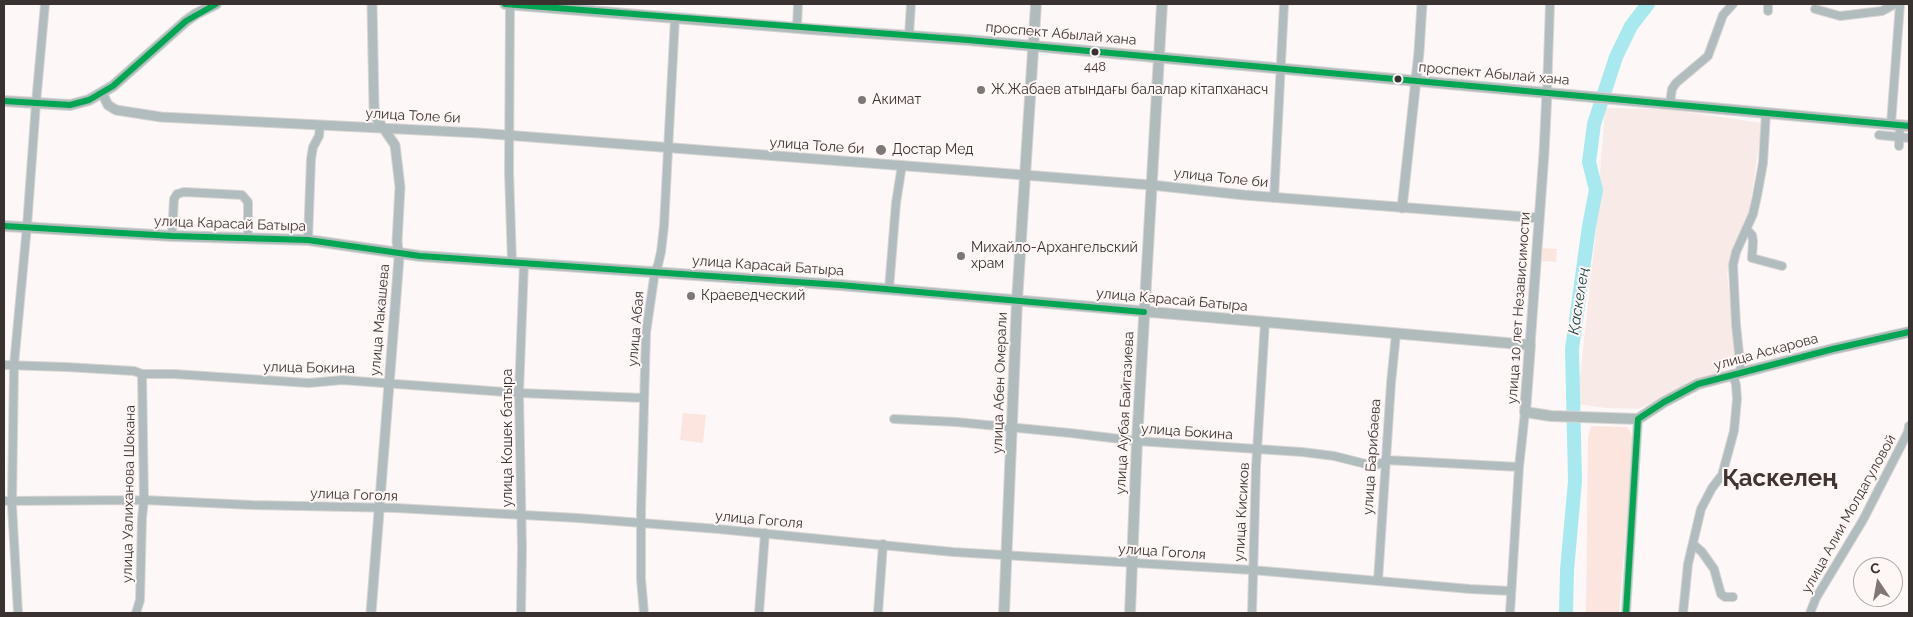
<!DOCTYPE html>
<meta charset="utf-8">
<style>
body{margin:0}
#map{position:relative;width:1913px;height:617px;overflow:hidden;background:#fdf8f7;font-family:Raleway,sans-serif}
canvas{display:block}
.frame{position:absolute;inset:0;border:5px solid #393230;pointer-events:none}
.north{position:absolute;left:1853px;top:557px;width:50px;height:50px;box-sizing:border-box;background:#fff7f5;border:1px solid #b0a8a6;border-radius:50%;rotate:348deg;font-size:14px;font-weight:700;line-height:20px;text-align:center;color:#393230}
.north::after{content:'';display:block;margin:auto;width:18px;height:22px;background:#7e7776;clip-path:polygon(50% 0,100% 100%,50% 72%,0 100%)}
</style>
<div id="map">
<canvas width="1913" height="617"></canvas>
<div class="frame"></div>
<div class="north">С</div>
</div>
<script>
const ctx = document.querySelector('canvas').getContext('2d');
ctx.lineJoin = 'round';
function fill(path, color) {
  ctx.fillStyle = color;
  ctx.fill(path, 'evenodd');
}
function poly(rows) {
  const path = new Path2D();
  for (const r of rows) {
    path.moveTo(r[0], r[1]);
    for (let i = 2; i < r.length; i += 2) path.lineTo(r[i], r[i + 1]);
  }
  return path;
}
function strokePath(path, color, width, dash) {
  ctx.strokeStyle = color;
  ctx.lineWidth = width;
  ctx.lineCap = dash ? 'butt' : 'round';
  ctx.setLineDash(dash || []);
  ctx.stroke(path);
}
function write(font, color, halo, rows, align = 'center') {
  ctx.font = font + ' Raleway,sans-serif';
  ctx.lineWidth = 4;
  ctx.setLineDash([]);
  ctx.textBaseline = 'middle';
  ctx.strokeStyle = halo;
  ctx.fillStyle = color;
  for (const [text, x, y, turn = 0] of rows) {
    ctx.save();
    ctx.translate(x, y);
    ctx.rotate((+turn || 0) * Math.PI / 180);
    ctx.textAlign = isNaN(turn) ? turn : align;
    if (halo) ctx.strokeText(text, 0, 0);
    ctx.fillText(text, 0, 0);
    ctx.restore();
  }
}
const built = poly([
 [1605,108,1665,109,1762,123,1750,207,1744,232,1727,272,1736,365,1638,409,1606,408,1577,404,1595,240]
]);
const green = poly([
 [1543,248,1557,249,1556,262,1542,261],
 [683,413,706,415,703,443,680,440],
 [1591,426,1627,427,1631,432,1633,443,1619,613,1586,613,1588,437]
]);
const river = poly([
 [1566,613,1567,570,1575,481,1572,349,1589,226,1596,190,1589,162,1594,124,1616,57,1631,26,1648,4]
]);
const minor = poly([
 [510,4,509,172,512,262],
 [1768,4,1768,11],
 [1815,9,1840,16,1882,11,1895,4],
 [797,27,798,4],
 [909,35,911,4],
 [1547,92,1550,4],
 [1670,103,1672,89,1676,83,1708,56,1723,15,1733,4],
 [1891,124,1900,4],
 [1879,135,1909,138],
 [1899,146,1900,125],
 [1274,198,1284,4],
 [1746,229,1752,235,1753,241,1752,258,1782,266],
 [172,236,174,199,177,194,184,192,242,195,248,202,248,237],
 [308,240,311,159,313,147,319,136,320,126],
 [889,289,896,203,902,165],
 [4,365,66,367,134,371,142,374,174,374,309,383,342,380,519,393,644,398],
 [1741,372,1736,325,1733,265,1736,252,1753,214,1757,196,1763,163,1766,113],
 [894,419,956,422,1070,433,1137,441,1302,452,1334,456,1374,466,1386,461],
 [1386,460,1519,467],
 [4,501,144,500,252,505,396,508,578,518,718,529,953,552,1252,570,1470,589,1511,591],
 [1693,544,1702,552,1714,569,1721,594,1725,597,1733,597],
 [1378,581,1391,383,1396,334],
 [18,613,12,505,14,365,27,226,36,103,45,4],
 [136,613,140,600,142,518,144,500,142,374],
 [521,613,522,549,519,393,524,263],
 [644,613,641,579,641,512,646,333,655,271,658,265,661,252,664,226,675,18],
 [759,613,765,533],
 [878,613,883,544],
 [1252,613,1256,467,1265,322],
 [1510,613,1519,467,1525,412],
 [1626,613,1638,419],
 [1683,613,1688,564,1701,509,1712,488,1722,475,1734,431,1737,399,1736,385,1733,374],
 [1810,613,1816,598,1863,520,1908,432,1909,426]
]);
const tertiary = poly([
 [102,93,108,105,116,110,161,117,479,133,1050,177,1151,185,1244,195,1539,218],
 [1402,208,1419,52,1422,4],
 [1530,345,1544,153,1547,92],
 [371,613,399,258,397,242,400,187,395,145,377,119,374,107,372,4]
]);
const secondary = poly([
 [505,4,810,29,968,40,1909,126],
 [4,101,70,105,89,100,113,86,186,21,196,14,216,4],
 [4,226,172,236,308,240,420,256,840,285,1530,345,1525,412,1551,416,1638,419,1664,402,1698,384,1833,349,1909,332],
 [1004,613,1017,301,1036,4],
 [1130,613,1137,441,1162,4]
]);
const bus1 = poly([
 [505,4,968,40,1909,126],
 [4,101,70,105,89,100,113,86,186,21,216,4],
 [4,226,172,236,308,240,420,256,840,285,1144,312],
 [1626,613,1638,419,1664,402,1698,384,1833,349,1909,332]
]);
const markers = [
 [1095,52,4.5,"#393230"],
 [1398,79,4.5,"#393230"],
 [981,90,5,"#7e7776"],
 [862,100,5,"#7e7776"],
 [881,150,6,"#7e7776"],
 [961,256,5,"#7e7776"],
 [691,296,5,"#7e7776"]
];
const busNames = [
 ["448",1095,67]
];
const streetNames = [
 ["проспект Абылай хана",1061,34,5],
 ["проспект Абылай хана",1494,74,5],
 ["улица Толе би",413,116,3],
 ["улица Толе би",817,146,4],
 ["улица Толе би",1221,178,6],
 ["улица Карасай Батыра",230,224,2],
 ["улица Карасай Батыра",768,266,4],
 ["улица Карасай Батыра",1172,300,5],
 ["улица 10 лет Независимости",1519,308,-86],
 ["улица Макашева",380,320,-85],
 ["улица Абая",636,329,-85],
 ["улица Аскарова",1766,352,-15],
 ["улица Бокина",309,368,1],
 ["улица Абен Омерали",1000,383,-88],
 ["улица Аубая Байгазиева",1125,413,-87],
 ["улица Бокина",1187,432,4],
 ["улица Кошек батыра",508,438,-90],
 ["улица Барибаева",1372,457,-86],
 ["улица Уалиханова Шокана",129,494,-89],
 ["улица Гоголя",354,495,2],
 ["улица Кисиков",1242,512,-87],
 ["улица Алии Молдагуловой",1849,514,-61],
 ["улица Гоголя",759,520,5],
 ["улица Гоголя",1162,552,4]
];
const poiNames = [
 ["Ж.Жабаев атындағы балалар кітапханасч",991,90],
 ["Акимат",872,100],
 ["Достар Мед",892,150],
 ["Михайло-Архангельский",971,248],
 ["храм",971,264],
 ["Краеведческий",701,296]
];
const waterNames = [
 ["Қаскелең",1579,301,-81]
];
const townNames = [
 ["Қаскелең",1780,479]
];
fill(built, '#f8ebe7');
fill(green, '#fce5de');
strokePath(river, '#a8e8ef', 14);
strokePath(minor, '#d9d5d4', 10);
strokePath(tertiary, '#d9d5d4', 11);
strokePath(secondary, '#d9d5d4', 12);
strokePath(minor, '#b0bcbd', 8);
strokePath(tertiary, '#b0bcbd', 9);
strokePath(secondary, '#b0bcbc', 10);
strokePath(bus1, '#00a651', 6);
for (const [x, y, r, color] of markers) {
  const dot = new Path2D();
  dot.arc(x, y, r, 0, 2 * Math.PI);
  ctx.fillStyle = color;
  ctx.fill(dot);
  strokePath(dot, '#fff7f5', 2);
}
write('13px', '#393230', '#fff7f5', busNames);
write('14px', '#393230', '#fff7f5', streetNames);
write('14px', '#393230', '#fff7f5', poiNames, 'left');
write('italic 15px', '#103d42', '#fff7f5', waterNames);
write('bold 24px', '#423430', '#fff7f5', townNames);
</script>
